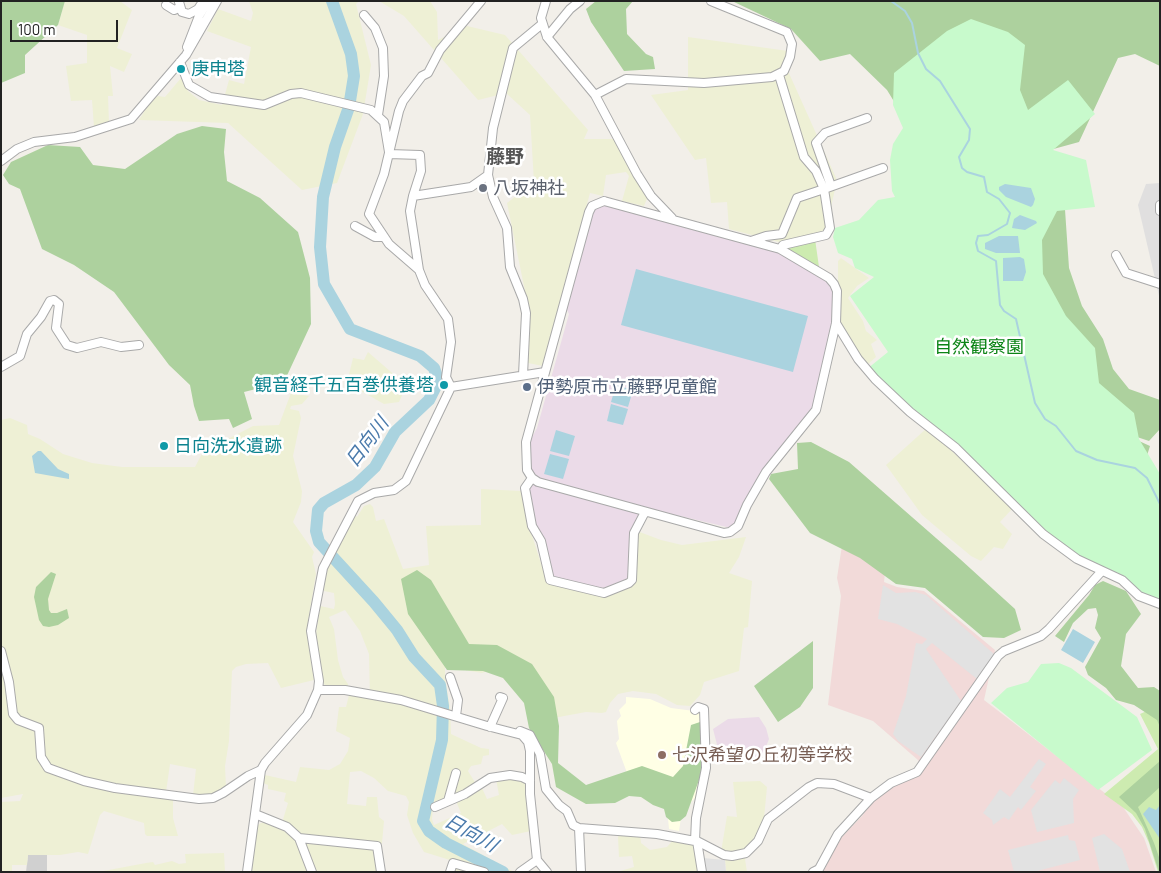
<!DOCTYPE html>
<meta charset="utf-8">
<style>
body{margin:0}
#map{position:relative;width:1161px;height:873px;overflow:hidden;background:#f2efe9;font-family:Barlow,sans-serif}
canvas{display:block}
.frame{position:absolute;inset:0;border:2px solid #222;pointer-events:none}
.scale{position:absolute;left:10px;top:20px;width:108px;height:22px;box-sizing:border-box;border:2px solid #222;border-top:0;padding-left:6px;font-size:15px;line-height:18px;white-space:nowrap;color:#222;-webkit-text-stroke:4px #fff;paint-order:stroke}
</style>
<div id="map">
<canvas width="1161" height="873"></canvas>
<div class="frame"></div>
<div class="scale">100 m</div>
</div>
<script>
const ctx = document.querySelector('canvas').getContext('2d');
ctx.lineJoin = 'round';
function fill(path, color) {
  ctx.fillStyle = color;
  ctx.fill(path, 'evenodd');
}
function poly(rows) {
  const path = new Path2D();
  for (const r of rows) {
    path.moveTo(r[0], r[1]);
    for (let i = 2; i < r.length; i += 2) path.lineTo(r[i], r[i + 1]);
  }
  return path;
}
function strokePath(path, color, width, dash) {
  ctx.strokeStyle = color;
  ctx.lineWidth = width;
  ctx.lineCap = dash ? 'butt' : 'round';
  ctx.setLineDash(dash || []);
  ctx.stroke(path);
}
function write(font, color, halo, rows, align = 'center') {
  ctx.font = font + ' Barlow,"Noto Sans JP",sans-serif';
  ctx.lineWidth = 5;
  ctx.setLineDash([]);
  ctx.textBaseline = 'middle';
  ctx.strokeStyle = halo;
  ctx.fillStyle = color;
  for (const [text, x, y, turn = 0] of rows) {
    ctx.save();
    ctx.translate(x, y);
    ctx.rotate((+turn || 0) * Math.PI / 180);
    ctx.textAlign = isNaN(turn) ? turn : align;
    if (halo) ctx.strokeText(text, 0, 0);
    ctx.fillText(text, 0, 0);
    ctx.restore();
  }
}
const residential = poly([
 [1160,183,1160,300,1138,205,1146,184]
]);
const commercial = poly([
 [843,539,886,564,884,582,897,587,924,591,995,650,984,700,1123,807,1144,838,1156,872,823,872,839,840,862,816,875,797,884,790,922,771,918,760,873,721,828,705,841,596,837,578]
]);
const industrial = poly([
 [604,205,779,252,828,281,833,291,832,329,813,409,763,471,736,523,731,528,646,508,539,478,530,470,529,443,537,428,569,314,566,308,592,212,594,208],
 [531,484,640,514,629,575,625,581,603,590,552,577,536,527,528,490],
 [759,717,766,728,769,739,764,752,759,756,730,764,729,762,722,764,713,729,728,719]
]);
const education = poly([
 [626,697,650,699,671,708,702,712,703,768,697,796,682,811,679,831,669,829,667,808,630,781,616,743,619,739,617,721,621,716,619,710,626,703]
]);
const religious = poly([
 [28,855,47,855,47,872,26,872]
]);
const farmland = poly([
 [65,1,120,1,132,10,117,48,132,54,124,72,110,66,113,96,108,96,109,123,94,127,92,100,71,101,66,66,87,63,87,35,58,25],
 [249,1,359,1,356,4,371,65,363,114,337,183,302,190,228,123,139,120,150,102,158,96,165,97,181,78,188,91,199,100,222,105,229,80,244,84,251,47,207,31,218,9,251,21,253,13],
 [379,1,430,1,437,12,438,40,467,26,505,35,588,130,584,139,615,139,632,173,648,196,644,206,622,201,629,176,626,172,606,175,603,196,590,193,543,366,523,362,525,291,507,203,534,182,530,115,506,93,478,100,404,16],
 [688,37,788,51,788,71,837,180,825,234,779,242,729,229,727,202,711,203,706,158,695,160,651,95,688,90],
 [841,258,869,278,857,286,848,298,863,321,866,331,877,340,871,344,876,357,867,365,838,323,838,261],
 [368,352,398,378,403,393,399,402,384,404,347,383,353,358,364,360],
 [291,393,309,396,302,404,291,406,290,409,299,411,301,418,293,456,302,491,301,502,293,522,314,552,312,557,316,574,308,622,308,640,314,680,281,688,268,663,246,664,236,667,232,671,229,741,225,766,226,788,213,795,193,795,196,769,170,764,166,792,173,798,173,818,178,836,147,836,145,834,144,823,104,811,100,815,88,854,78,852,60,855,28,855,27,865,12,865,12,872,1,872,1,802,20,801,23,794,1,798,1,420,10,418,27,425,28,434,40,439,63,454,92,463,122,467,195,467,205,448,212,443,228,439,253,426,279,425],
 [927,428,1013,508,1000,522,1012,534,1003,549,994,547,981,561,971,556,922,515,886,465],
 [481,489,521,491,528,523,547,582,603,596,633,585,637,531,661,540,682,545,746,537,739,557,729,573,752,581,748,627,744,628,739,671,704,682,700,695,690,706,677,705,656,694,633,691,618,694,610,703,606,712,602,713,586,712,548,719,504,677,488,671,482,673,447,667,445,668,445,678,450,708,451,734,481,748,489,749,489,755,483,756,481,764,471,766,468,771,476,784,433,806,432,819,434,825,461,813,456,801,482,788,487,799,499,795,496,779,509,778,521,779,528,783,531,831,512,835,502,824,463,844,514,872,447,872,450,860,424,852,413,833,407,815,409,802,406,796,388,791,374,778,361,771,350,772,347,804,366,806,367,797,377,797,379,817,384,821,382,843,379,847,383,872,243,872,250,831,261,823,267,822,281,826,288,803,284,801,286,793,268,789,268,785,263,783,265,775,296,782,300,767,329,770,340,764,348,751,350,738,336,731,339,707,346,707,349,695,370,698,369,654,360,631,345,610,329,617,334,629,338,660,343,677,348,684,348,689,326,687,323,682,316,634,320,606,334,609,335,604,334,593,324,591,325,569,355,515,357,517,364,506,370,504,373,507,376,521,384,519,403,569,429,565,426,526,481,525],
 [760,781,767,787,762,839,759,846,745,859,747,872,726,872,725,860,720,858,727,816,737,817,733,782],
 [620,833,640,835,641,843,650,850,667,847,674,839,692,842,702,852,706,872,617,872,634,867,632,856,619,857,618,837],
 [224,853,225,872,98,872,146,863,153,862,155,865,172,861,179,864,186,863,185,854]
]);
const grass = poly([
 [815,239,819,267,785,248],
 [1160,705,1160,872,1158,872,1149,843,1142,827,1132,814,1104,794,1158,749,1140,714]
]);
const forest = poly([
 [1,1,65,1,58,25,25,55,25,73,1,83],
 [596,1,633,1,626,9,627,34,646,54,653,57,655,69,624,71,591,22,586,9],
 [732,1,1160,1,1160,66,1135,54,1118,58,1079,142,1017,159,960,149,1106,426,1150,446,1139,481,900,199,909,126,887,90,850,54,820,61,791,29],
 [202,126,226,129,224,152,227,181,260,198,298,232,310,278,311,324,284,382,244,392,252,419,233,428,229,419,199,421,194,406,190,385,169,365,114,292,74,265,42,249,20,189,9,184,3,175,11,162,48,145,80,147,93,165,125,169,177,134],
 [1018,178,1064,195,1069,268,1082,306,1103,339,1113,369,1129,389,1160,400,1160,429,1149,441,1119,431,1063,372],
 [811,442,849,462,960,559,1015,609,1021,630,1004,638,983,637,925,588,896,584,860,558,810,533,769,479,771,474,798,469,797,443],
 [417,570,431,580,469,644,497,645,532,664,554,697,559,726,558,763,586,785,642,766,673,777,683,766,691,725,700,722,703,769,686,816,680,821,672,822,666,817,664,809,653,805,641,797,629,796,615,803,586,804,556,787,552,764,529,728,524,703,503,678,483,671,447,670,408,614,401,579],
 [51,572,56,574,48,599,49,610,51,613,57,613,67,609,69,618,58,625,49,627,43,626,39,620,34,597,36,587],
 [1103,581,1126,591,1141,614,1126,634,1121,666,1138,688,1154,687,1160,691,1160,727,1157,720,1134,705,1116,700,1106,688,1088,675,1085,667,1101,638,1095,628,1098,615,1096,608,1088,609,1073,623,1064,642,1055,636,1089,595,1095,585],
 [813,641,813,688,800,707,778,722,754,686],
 [1160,761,1160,787,1138,807,1154,843,1160,860,1159,872,1145,829,1136,813,1119,797]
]);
const park = poly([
 [971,19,1008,32,1025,45,1020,90,1028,110,1068,80,1095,114,1053,150,1086,160,1095,207,1057,211,1042,240,1043,274,1066,316,1095,348,1099,383,1134,413,1139,439,1160,474,1160,602,1139,594,1061,547,867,369,888,352,850,296,874,277,855,268,852,259,838,253,833,237,835,228,859,220,878,200,895,197,892,191,890,160,893,144,903,128,893,105,894,73,947,31],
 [1059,663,1071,668,1137,717,1152,750,1098,790,991,703,1007,688,1028,682,1041,664]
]);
const parking = poly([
 [883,585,896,593,915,592,926,595,994,654,977,679,932,643,926,649,961,701,921,757,898,741,893,734,906,696,916,643,922,644,927,639,897,624,878,619],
 [1039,759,1046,764,1030,787,1036,791,1021,810,1018,807,1009,820,1004,817,993,825,992,820,983,813,1000,789,1010,797],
 [1064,778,1079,790,1073,799,1074,823,1037,832,1031,810,1055,780,1060,784],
 [1104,834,1122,849,1130,872,1100,872,1092,838],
 [1068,835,1069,840,1075,841,1080,860,1033,872,1014,872,1008,850],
 [703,858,725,860,726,872,706,872]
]);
const water = poly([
 [1005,184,1031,188,1035,199,1033,205,1031,207,1006,197,999,190,999,187],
 [1020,215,1036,221,1037,223,1025,230,1012,228,1014,219],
 [999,236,1018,236,1020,253,996,253,985,249,985,243],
 [1020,257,1024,259,1026,272,1023,281,1003,281,1003,258],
 [636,269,808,316,793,372,621,325],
 [616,385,633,390,628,407,611,402],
 [611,404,628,409,623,425,607,421],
 [556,430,575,436,569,456,550,451],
 [38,451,41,451,58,469,69,474,69,479,35,473,32,456],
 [550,454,569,459,563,479,544,474],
 [1073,629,1095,642,1083,663,1061,650],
 [1160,805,1160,839,1143,814,1149,807,1156,810]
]);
const stream = poly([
 [891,1,905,11,912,23,918,53,926,69,940,81,970,129,969,140,959,157,962,168,967,172,984,177,987,192,999,199,1010,213,1007,224,988,235,978,236,976,243,978,251,996,261,1000,305,1004,311,1016,319,1035,403,1045,419,1056,426,1076,451,1097,460,1135,468,1147,478,1160,504]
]);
const river = poly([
 [332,1,351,54,354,76,349,107,335,147,323,197,320,247,324,284,350,329,420,356,434,368,437,377,436,386,429,400,395,432,375,467,356,485,324,503,318,510,316,531,319,542,374,602,397,630,414,657,440,685,443,706,442,740,423,821,429,831,446,843,503,872]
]);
const minor = poly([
 [546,1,541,18,547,37,595,95,637,174,651,196,672,218],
 [179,2,182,12,189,14,198,9,202,3],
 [166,5,174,10,179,8],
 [364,15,375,28,383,48,384,76,378,115],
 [547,37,570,9,580,1],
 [187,47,199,16,208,1],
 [180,62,189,85,210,97,264,105,291,94,301,93,371,110,384,122,389,152],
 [779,75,804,157,816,171,824,189,830,228,826,235,783,245,780,249],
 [595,95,626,79,704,83,772,77,784,71,790,57,792,44,787,32,711,1],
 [389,154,420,155,421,171,413,196,471,187,488,175,493,128,513,48,542,24],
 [1,161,17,149,34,142,75,137,131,119,186,55,217,1],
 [488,175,493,197,507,228,510,267,523,299,526,313,523,375],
 [831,186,816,143,825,133,867,118],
 [827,188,883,168],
 [413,196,410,211,419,270],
 [604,201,780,249,829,278,834,284,837,291,836,323,816,410,766,472,747,505,738,526,730,532,724,533,538,482,532,478,527,470,526,442,589,212,592,206,604,201],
 [1160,205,1160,211],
 [355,226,375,237,384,237],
 [751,241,766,236,782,234,797,198,821,190],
 [1116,255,1126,273,1160,284],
 [836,323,858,359,875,379,910,412,956,448,1043,534,1077,559,1122,580,1139,596,1160,604],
 [1,367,20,356,27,334,41,317,50,301,54,300,59,304,56,328,67,345,77,348,101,342,121,347,139,345],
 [451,387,446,377,451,342,448,319,425,285,419,270,389,244,369,214,384,174,399,111,403,101,422,76,428,73,440,50,481,1],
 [451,387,545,372],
 [532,478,525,488,532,526,541,541,550,580,604,593,629,583,632,580,634,533,645,512],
 [1,651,9,682,13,714,18,720,39,728,41,757,48,768,84,781,115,788,199,799,213,798,223,793,248,776,261,770],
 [450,677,458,700,456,716],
 [318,690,345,690,401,700,487,726,522,735,528,742,530,751,530,794,537,860,547,872],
 [490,727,503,698,500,697],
 [520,731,530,735,540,754,546,789,559,805,567,811,573,825,579,828],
 [871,798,891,783,917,772,998,656,1004,651,1041,636,1049,629,1101,572],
 [448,801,456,773],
 [435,807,465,794,490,778,510,775,522,777,530,781],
 [255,814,287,827,299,838,377,846,381,872],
 [299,838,312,872],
 [695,841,696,818,706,768,704,709,698,707,695,710],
 [697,841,724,855,732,856,746,853,758,841,768,819,809,787,817,783,834,784,871,798,838,834,819,869,813,872],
 [247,872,261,770,265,763,307,715,318,690,319,681,311,631,323,568,358,501,374,493,394,490,406,481,451,387],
 [450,872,453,863,484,872],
 [520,872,537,860],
 [581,872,579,828,657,834,695,841,697,841,702,872]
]);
const markers = [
 [181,69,5,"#0f9aa8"],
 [483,188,5,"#6b7280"],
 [444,385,5,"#0f9aa8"],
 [527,387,5,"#5c6f8a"],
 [164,446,5,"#0f9aa8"],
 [662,755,5,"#8d6e63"]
];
const cultureNames = [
 ["庚申塔",191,69],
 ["観音経千五百巻供養塔",434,385,"right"],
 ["日向洗水遺跡",174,446]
];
const worshipNames = [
 ["八坂神社",493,188]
];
const parkNames = [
 ["自然観察園",979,347]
];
const serviceNames = [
 ["伊勢原市立藤野児童館",537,387]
];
const educationNames = [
 ["七沢希望の丘初等学校",672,755]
];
const neighbourhoodNames = [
 ["藤野",505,157]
];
const waterNames = [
 ["日向川",367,442,-53],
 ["日向川",471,833,29]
];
fill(residential, '#e0dfdf');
fill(commercial, '#f2dad9');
fill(industrial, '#ebdbe8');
fill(education, '#ffffe5');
fill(religious, '#d0d0d0');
fill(farmland, '#eef0d5');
fill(grass, '#cdebb0');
fill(forest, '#add19e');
fill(park, '#c8facc');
fill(parking, '#e2e2e2');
fill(water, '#aad3df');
strokePath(stream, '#aad3df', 2);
strokePath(river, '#aad3df', 12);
strokePath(minor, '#a9a9a9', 10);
strokePath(minor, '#fff', 8);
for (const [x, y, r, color] of markers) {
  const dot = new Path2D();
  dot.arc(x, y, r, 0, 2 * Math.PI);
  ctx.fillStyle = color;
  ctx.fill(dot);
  strokePath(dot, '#fff', 2);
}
write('18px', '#0d838f', '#fff', cultureNames, 'left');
write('18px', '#5b616d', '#fff', worshipNames, 'left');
write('18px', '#0c8416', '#fff', parkNames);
write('18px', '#4e5e75', '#fff', serviceNames, 'left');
write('18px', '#785e54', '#fff', educationNames, 'left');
write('bold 19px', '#555', '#fff', neighbourhoodNames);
write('italic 19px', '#4a7aab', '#fff', waterNames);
</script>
